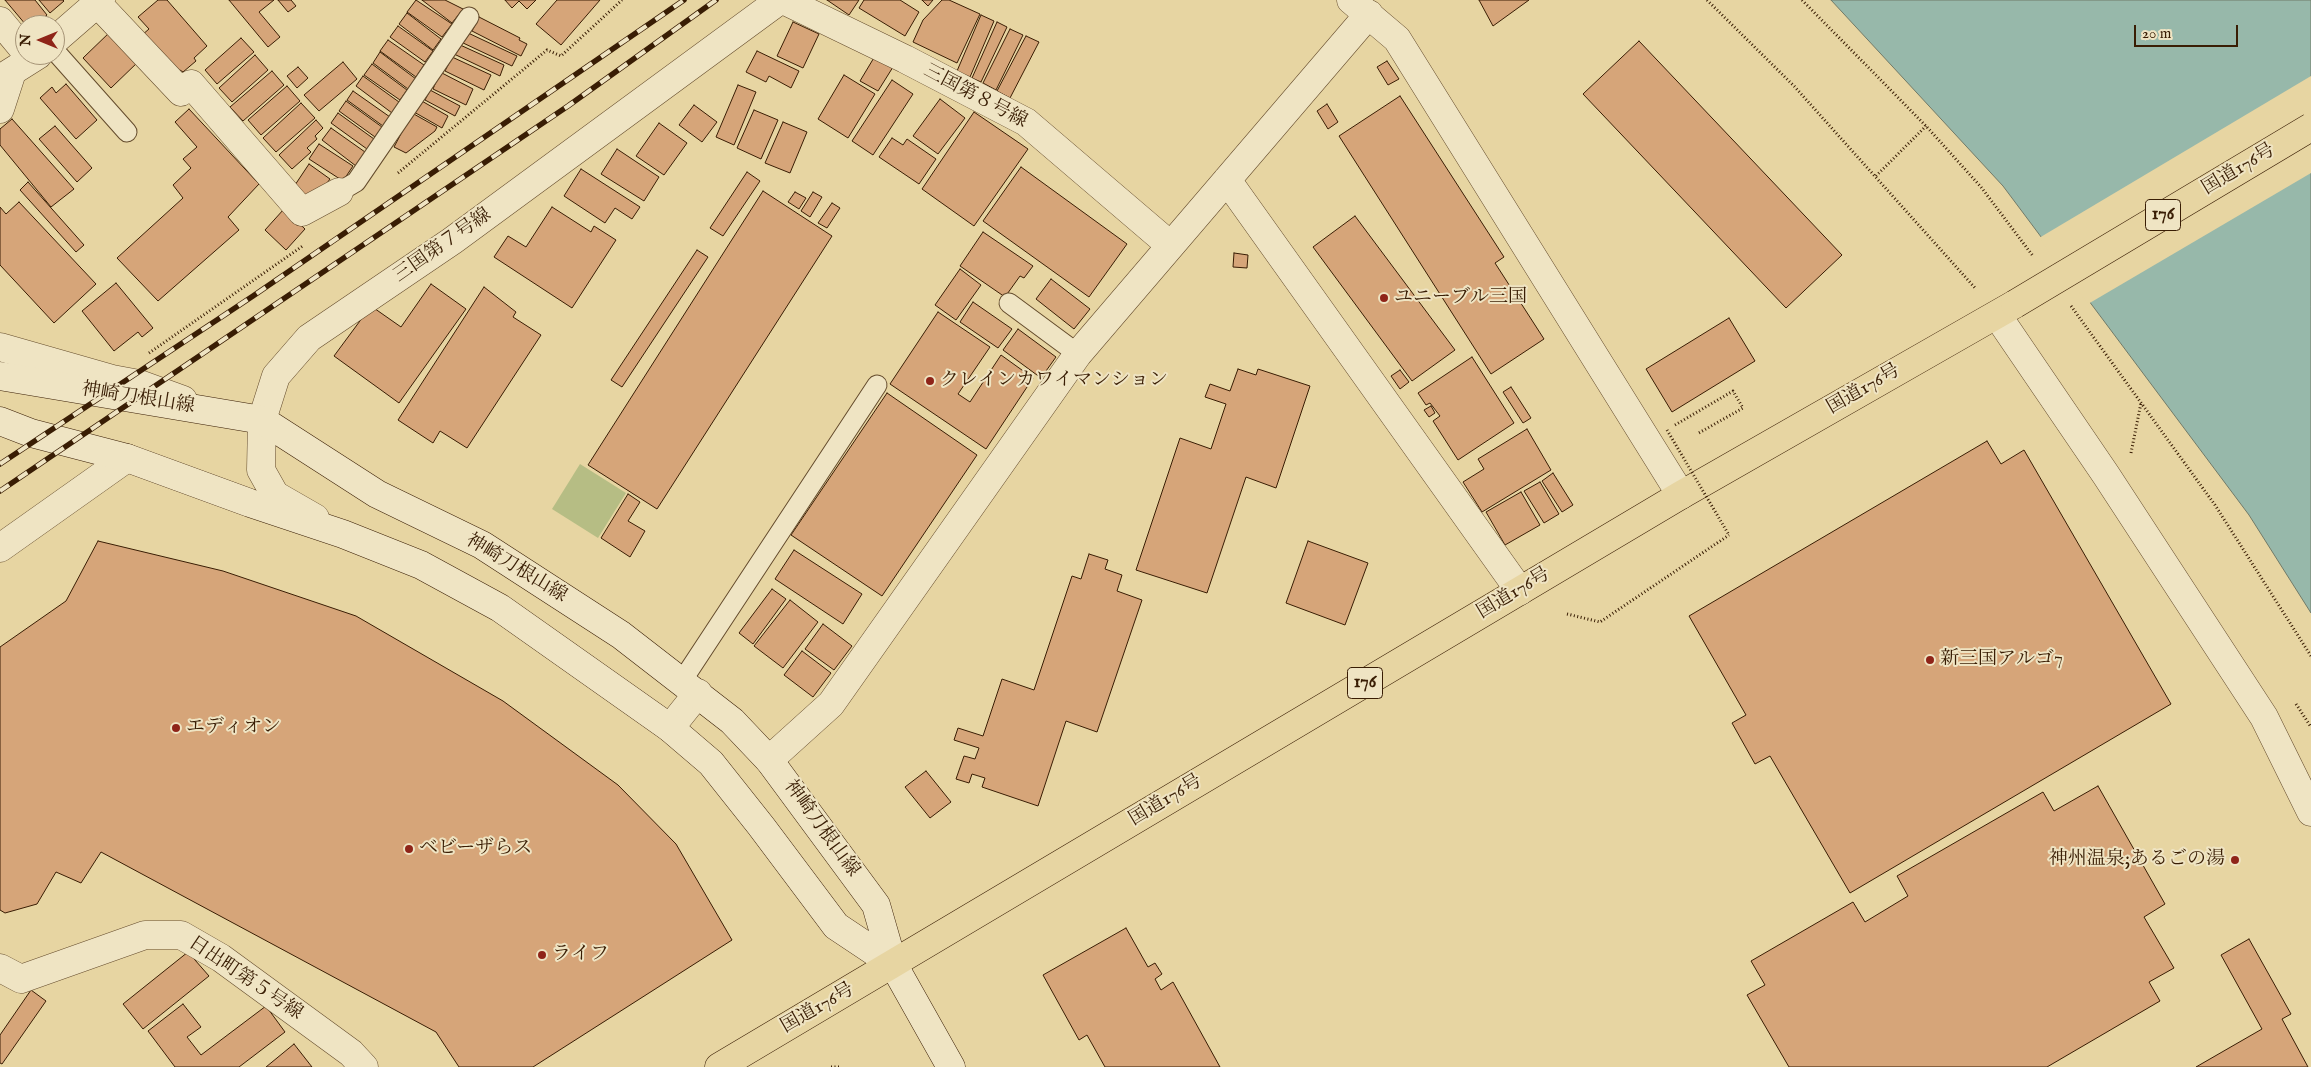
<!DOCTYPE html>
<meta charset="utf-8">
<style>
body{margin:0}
#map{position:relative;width:2311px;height:1067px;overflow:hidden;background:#e7d5a2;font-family:"IM FELL English",serif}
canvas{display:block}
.north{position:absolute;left:15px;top:15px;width:50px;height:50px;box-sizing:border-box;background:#efe4c3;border:1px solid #a69477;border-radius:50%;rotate:270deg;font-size:14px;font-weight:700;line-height:20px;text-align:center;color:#391d04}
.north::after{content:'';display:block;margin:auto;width:18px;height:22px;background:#8f2418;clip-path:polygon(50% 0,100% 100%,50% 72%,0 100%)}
.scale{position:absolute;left:2134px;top:25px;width:104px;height:22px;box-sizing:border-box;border:2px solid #391d04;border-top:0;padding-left:6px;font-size:15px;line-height:18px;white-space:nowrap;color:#391d04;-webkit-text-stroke:4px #efe4c3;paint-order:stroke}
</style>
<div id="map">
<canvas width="2311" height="1067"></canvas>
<div class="north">N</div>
<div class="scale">20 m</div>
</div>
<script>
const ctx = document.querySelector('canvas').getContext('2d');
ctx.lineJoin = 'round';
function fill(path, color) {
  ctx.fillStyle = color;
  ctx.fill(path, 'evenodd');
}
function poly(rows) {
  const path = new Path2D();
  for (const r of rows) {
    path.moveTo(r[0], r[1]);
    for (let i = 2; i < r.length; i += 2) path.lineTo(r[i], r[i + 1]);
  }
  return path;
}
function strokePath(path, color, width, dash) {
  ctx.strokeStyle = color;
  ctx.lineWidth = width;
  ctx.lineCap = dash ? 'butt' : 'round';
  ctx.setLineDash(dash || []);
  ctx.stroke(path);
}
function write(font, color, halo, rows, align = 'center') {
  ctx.font = font + ' "IM FELL English","Noto Serif JP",serif';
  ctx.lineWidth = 4;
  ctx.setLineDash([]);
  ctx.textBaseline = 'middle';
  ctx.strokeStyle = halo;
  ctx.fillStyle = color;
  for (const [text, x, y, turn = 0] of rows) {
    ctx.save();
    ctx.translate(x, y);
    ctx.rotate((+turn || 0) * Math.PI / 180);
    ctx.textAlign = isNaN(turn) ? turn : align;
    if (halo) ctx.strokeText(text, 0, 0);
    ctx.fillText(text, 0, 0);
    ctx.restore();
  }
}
const green = poly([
 [580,464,626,493,598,538,552,509]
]);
const water = poly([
 [1831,0,2311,0,2311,613,2249,515,2003,186,1831,0]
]);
const pier = poly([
 [2311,76,2311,173,2088,304,2039,238]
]);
const building = poly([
 [5,0,35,0,47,15,35,25,26,25,5,0],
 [39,0,63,0,64,1,50,13,39,0],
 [158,0,167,0,207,46,194,58,196,61,183,72,180,70,175,74,142,35,149,29,138,17,158,0],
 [229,0,274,0,259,12,280,37,268,47,229,0],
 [278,0,291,0,296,6,288,12,278,0],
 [416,0,452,24,442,37,407,12,416,0],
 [422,0,445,0,463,9,452,23,422,0],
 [505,0,536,0,527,9,519,1,512,8,505,0],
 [557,0,600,0,561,45,536,24,557,0],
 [827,0,859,0,849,15,827,0],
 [864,0,900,0,919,12,905,36,859,8,864,0],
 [922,0,933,0,928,6,922,0],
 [942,0,949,0,980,14,957,63,913,42,923,20,942,0],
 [1479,0,1529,0,1493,26,1479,0],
 [407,13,441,39,433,50,399,24,407,13],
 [981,15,994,21,970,77,957,71,981,15],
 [479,17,520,38,519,40,527,44,521,56,472,31,479,17],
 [793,22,819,34,803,68,777,56,793,22],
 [997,22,1007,27,981,82,972,78,997,22],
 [398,26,433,51,425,62,390,37,398,26],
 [1010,29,1023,35,996,90,983,83,1010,29],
 [111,31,139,61,111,88,83,58,111,31],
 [466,32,517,56,512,66,461,42,466,32],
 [1026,36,1039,42,1010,98,997,91,1026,36],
 [241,38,254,52,217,84,205,70,241,38],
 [388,40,424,65,416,77,380,51,388,40],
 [1639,41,1842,255,1786,308,1583,94,1639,41],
 [458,44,504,65,500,76,454,54,458,44],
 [757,51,799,71,791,88,769,76,766,82,746,72,757,51],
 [380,52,416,79,408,89,373,63,380,52],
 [255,55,268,70,232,102,219,88,255,55],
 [875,56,893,67,878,91,860,81,875,56],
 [452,57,491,75,484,90,445,71,452,57],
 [1387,61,1399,79,1388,85,1377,67,1387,61],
 [343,62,357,79,319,111,304,95,343,62],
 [372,64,407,90,400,100,364,75,372,64],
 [298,67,308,78,297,88,287,76,298,67],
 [272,71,284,85,243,121,230,107,272,71],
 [440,72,473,89,466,105,433,89,440,72],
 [844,75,875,94,848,138,818,119,844,75],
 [363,76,399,102,392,113,356,86,363,76],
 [892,80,913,94,873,155,852,141,892,80],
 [66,84,97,120,76,139,40,98,52,87,56,93,66,84],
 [738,85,756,92,734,145,716,137,738,85],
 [287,86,300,101,261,135,248,120,287,86],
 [430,90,460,106,455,116,425,100,430,90],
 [353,91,390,117,383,126,347,100,353,91],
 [1400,96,1504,257,1495,263,1544,339,1491,374,1339,136,1400,96],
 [940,99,965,118,938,154,913,136,940,99],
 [420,100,448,116,442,128,414,112,420,100],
 [346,101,382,127,375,137,339,111,346,101],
 [301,103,315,118,276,152,263,138,301,103],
 [1327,104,1338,122,1328,129,1317,111,1327,104],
 [694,105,717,122,702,142,679,125,694,105],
 [189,109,259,184,228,217,239,230,158,301,117,258,183,198,173,185,191,168,183,159,197,147,175,122,189,109],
 [754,110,778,120,761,159,737,148,754,110],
 [974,112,1028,149,974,226,922,189,974,112],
 [338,113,374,139,367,149,331,123,338,113],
 [412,113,437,127,435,131,406,153,394,147,412,113],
 [12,119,74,189,51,207,0,145,0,129,12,119],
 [316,120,323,128,315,136,317,139,307,148,311,152,292,169,279,155,316,120],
 [783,122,807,132,790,173,765,163,783,122],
 [659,123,687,143,664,175,636,156,659,123],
 [55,126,92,168,77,182,39,139,55,126],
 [331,128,365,152,356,166,322,140,331,128],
 [892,138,903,145,907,139,936,159,919,184,879,157,892,138],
 [319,144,353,166,343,181,309,159,319,144],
 [617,149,659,177,644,201,601,174,617,149],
 [309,164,330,179,313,202,293,188,309,164],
 [1021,167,1127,244,1089,297,983,221,1021,167],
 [581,169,640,207,632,219,615,208,605,223,564,196,581,169],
 [747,172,760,181,723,236,710,228,747,172],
 [28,182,84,245,76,252,20,190,28,182],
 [763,191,832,236,657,509,588,465,763,191],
 [795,192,806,198,799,209,788,202,795,192],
 [813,192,822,197,810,217,801,211,813,192],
 [19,202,96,284,54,323,0,265,0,207,6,214,19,202],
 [832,203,840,208,827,228,818,223,832,203],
 [552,207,591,232,594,226,616,240,572,308,494,257,508,236,526,247,552,207],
 [284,209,305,229,286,250,265,230,284,209],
 [1355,216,1455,350,1412,381,1313,247,1355,216],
 [983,232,1033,266,1024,278,1020,276,1005,297,960,266,983,232],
 [697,250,708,257,622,387,611,380,697,250],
 [1234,253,1248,255,1247,268,1233,267,1234,253],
 [960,269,981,285,956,320,935,305,960,269],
 [1051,279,1090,309,1074,329,1036,299,1051,279],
 [116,283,153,328,142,337,138,332,114,351,82,311,116,283],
 [431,284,466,309,399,403,334,356,371,306,401,327,431,284],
 [484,287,516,312,513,317,541,335,467,448,440,431,433,443,398,420,484,287],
 [973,302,1012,329,998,348,960,322,973,302],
 [938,312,990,347,958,394,970,402,1001,355,1033,378,986,449,890,384,938,312],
 [1729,318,1755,361,1672,412,1646,369,1729,318],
 [1018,329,1056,357,1041,378,1003,350,1018,329],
 [1472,357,1514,423,1458,460,1433,421,1440,416,1430,403,1426,405,1418,393,1472,357],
 [1238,369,1256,375,1258,369,1310,386,1276,488,1246,477,1207,593,1136,570,1180,438,1211,449,1226,404,1205,397,1210,384,1230,391,1238,369],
 [1400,370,1409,382,1400,389,1391,376,1400,370],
 [1511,387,1531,418,1523,423,1503,392,1511,387],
 [887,393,977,455,882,596,791,535,887,393],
 [1431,406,1435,413,1429,417,1424,410,1431,406],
 [1527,429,1551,470,1482,512,1463,482,1484,469,1478,459,1527,429],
 [1987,441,2001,464,2024,450,2171,704,1850,893,1770,756,1755,764,1732,723,1746,715,1689,616,1987,441],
 [1553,473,1573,505,1562,512,1542,481,1553,473],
 [1540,482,1559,514,1544,523,1524,491,1540,482],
 [1521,492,1540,525,1505,545,1486,512,1521,492],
 [628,494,640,502,628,521,645,531,630,557,601,538,628,494],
 [98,541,223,571,356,616,503,701,618,785,676,844,732,940,533,1067,459,1067,436,1032,101,852,81,883,56,872,37,904,5,913,0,910,0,647,66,601,98,541],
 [1308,541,1368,563,1345,625,1286,603,1308,541],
 [794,550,862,594,843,624,775,579,794,550],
 [1089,554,1108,560,1105,569,1122,575,1117,591,1142,600,1097,732,1066,721,1038,806,982,787,985,778,972,774,969,783,956,779,964,756,975,759,979,748,954,740,958,728,983,736,1002,679,1034,690,1072,576,1081,579,1089,554],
 [772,589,786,599,753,644,739,633,772,589],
 [790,600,818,622,783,668,754,646,790,600],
 [823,624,852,646,834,670,805,649,823,624],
 [802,651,831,673,813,697,784,675,802,651],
 [926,771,951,802,930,818,905,787,926,771],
 [2098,786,2165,904,2144,917,2174,968,2149,982,2160,1001,2047,1067,1789,1067,1747,995,1765,985,1751,961,1853,902,1865,922,1908,896,1897,876,2043,792,2054,811,2098,786],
 [1126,928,1148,967,1155,963,1162,974,1155,979,1161,990,1173,982,1220,1067,1105,1067,1087,1035,1079,1040,1043,975,1126,928],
 [2249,939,2291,1014,2282,1019,2308,1067,2196,1067,2262,1029,2221,955,2249,939],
 [188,952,209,976,143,1029,123,1004,188,952],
 [31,990,46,1001,2,1064,0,1063,0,1035,31,990],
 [183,1004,201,1027,187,1037,201,1055,266,1006,285,1032,239,1067,175,1067,148,1031,183,1004],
 [294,1044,312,1067,266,1067,294,1044]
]);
const path = poly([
 [1707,0,1794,86,1976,289],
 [1802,0,1926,126,1981,187,2033,256],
 [398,173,547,50,561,56,622,0],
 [1876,176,1926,126],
 [2071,306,2215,505,2311,656],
 [149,353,304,245],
 [1675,425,1733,391,1743,408,1697,434],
 [2131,453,2141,403],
 [1567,614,1600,622,1729,535],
 [2296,704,2311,727],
 [831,1067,841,1067]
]);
const lane = poly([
 [55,51,127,132],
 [339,192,356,182,469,17],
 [1009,303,1078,354],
 [682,681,877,385]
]);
const street = poly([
 [783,0,905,59,1026,122,1170,245],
 [1351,0,1397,39,1681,495],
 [97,3,181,92,191,84,302,212,339,192],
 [0,21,25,51],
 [55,40,101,0],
 [0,79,38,55],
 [0,109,12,72],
 [1227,180,1520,591],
 [1997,315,2106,475,2264,717,2311,812],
 [0,347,112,379,139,384,183,400],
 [315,518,275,495,261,470,262,420,276,376,309,338,452,241,780,0],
 [0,548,127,458],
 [670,728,698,693],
 [769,760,831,704,1078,354,1369,14],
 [0,968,21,979,145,935,181,935,221,958,351,1053,364,1067]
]);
const secondary = poly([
 [0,376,262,420,377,494,482,545,621,635,732,721,769,760,876,905,893,964,951,1067],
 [0,421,31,433,127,458,250,503,343,534,421,565,500,608,670,728,711,763,761,826,836,926,893,964]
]);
const highway = poly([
 [719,1067,1681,495,2015,304]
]);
const rail = poly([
 [0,464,253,296,684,0],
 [0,491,568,106,716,0]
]);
const pathBridge = poly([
 [1667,430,1729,535]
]);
const highwayBridge = poly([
 [2015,304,2311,127]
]);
const markers = [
 [1384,298,5,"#8f2418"],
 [930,381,5,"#8f2418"],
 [1930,660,5,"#8f2418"],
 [176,728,5,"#8f2418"],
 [409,849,5,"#8f2418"],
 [2235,860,5,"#8f2418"],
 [542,955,5,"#8f2418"]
];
const shields = [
 [2163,215,35],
 [1365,683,35]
];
const shieldNames = [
 ["176",2163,215],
 ["176",1365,683]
];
const streetNames = [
 ["三国第８号線",975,97,28],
 ["国道176号",2239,170,-31],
 ["三国第７号線",443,246,-35],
 ["国道176号",1864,390,-30],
 ["神崎刀根山線",138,399,9],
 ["神崎刀根山線",516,569,31],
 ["国道176号",1514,594,-31],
 ["国道176号",1166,801,-31],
 ["神崎刀根山線",821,829,54],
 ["日出町第５号線",245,979,34],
 ["国道176号",818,1009,-30]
];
const poiNames = [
 ["ユニーブル三国",1394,298],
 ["クレインカワイマンション",940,381],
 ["新三国アルゴ7",1940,660],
 ["エディオン",186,728],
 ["ベビーザらス",419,849],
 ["神州温泉;あるごの湯",2225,860,"right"],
 ["ライフ",552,955]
];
fill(green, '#b6bd84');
fill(water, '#97b8aa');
strokePath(water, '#717a68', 1);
fill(pier, '#e7d5a2');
fill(building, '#d6a579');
strokePath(building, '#391d04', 1);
strokePath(lane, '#644b2c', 21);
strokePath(street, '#644b2c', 29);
strokePath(secondary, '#391d04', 29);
strokePath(highway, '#391d04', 29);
strokePath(path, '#391d04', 3, [1, 2.5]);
strokePath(lane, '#efe4c3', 19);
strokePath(street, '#efe4c3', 28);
strokePath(secondary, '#efe4c3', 28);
strokePath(highway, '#e7d5a2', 28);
strokePath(rail, '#391d04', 5.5);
strokePath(rail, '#efe4c3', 4, [11]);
strokePath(highwayBridge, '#391d04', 29, []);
strokePath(pathBridge, '#391d04', 3, [1, 2.5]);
strokePath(highwayBridge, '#e7d5a2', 28);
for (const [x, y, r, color] of markers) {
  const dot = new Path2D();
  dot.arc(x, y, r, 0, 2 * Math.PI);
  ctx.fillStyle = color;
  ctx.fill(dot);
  strokePath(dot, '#efe4c3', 2);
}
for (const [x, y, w] of shields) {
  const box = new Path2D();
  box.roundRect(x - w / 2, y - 15.5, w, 31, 4);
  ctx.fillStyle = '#efe4c3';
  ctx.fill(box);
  strokePath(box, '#391d04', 1);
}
write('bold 18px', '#391d04', null, shieldNames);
write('19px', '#391d04', '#efe4c3', streetNames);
write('19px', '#391d04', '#efe4c3', poiNames, 'left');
</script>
